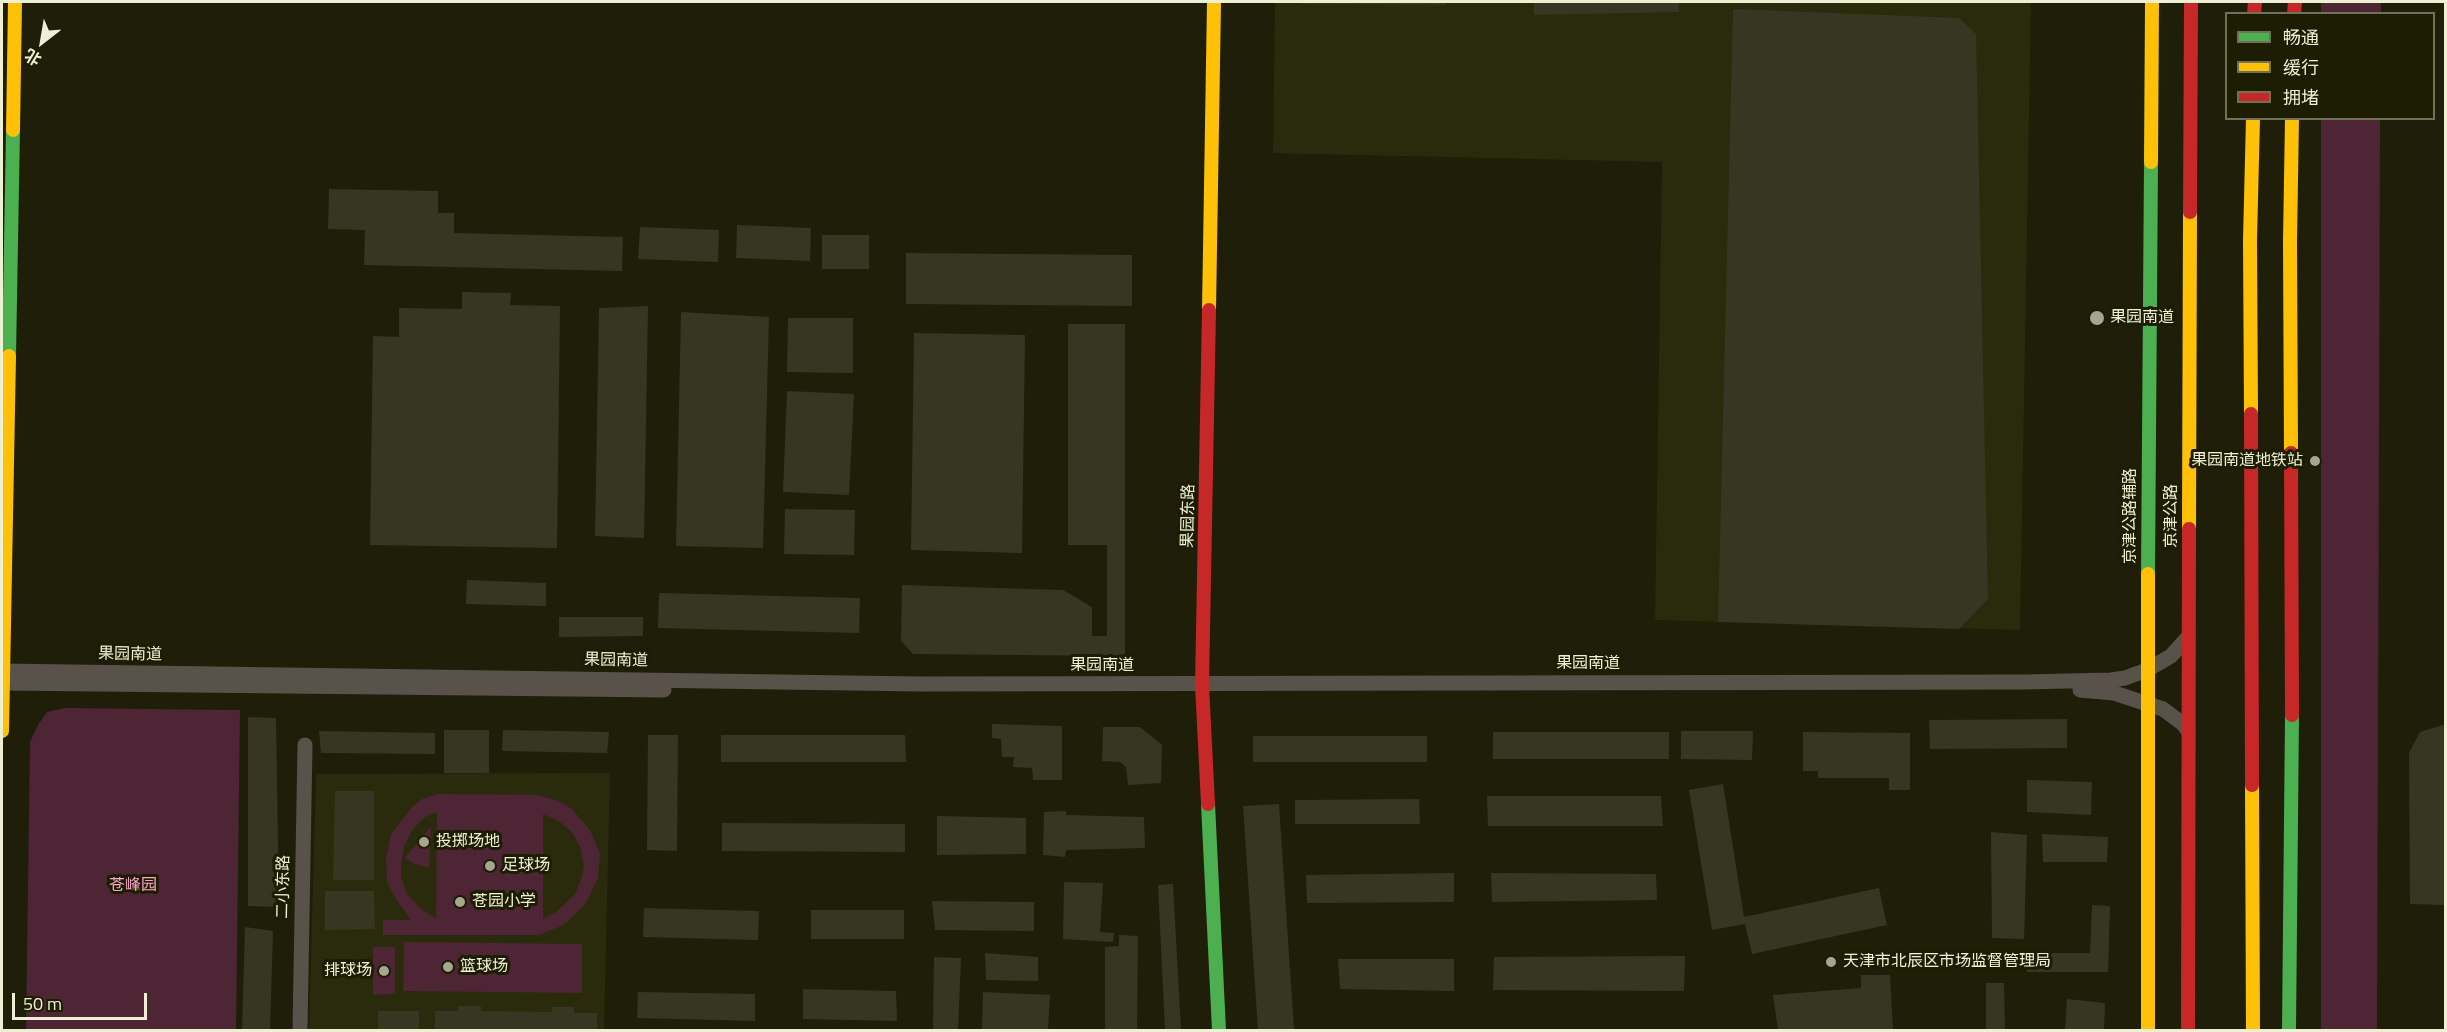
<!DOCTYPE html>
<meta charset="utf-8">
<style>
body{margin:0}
#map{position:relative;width:2447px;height:1032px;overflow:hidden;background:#1e1e09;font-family:"Titillium Web","Noto Sans SC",sans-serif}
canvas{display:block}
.frame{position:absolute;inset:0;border:3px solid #eef0d4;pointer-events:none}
.legend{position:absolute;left:2225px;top:12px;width:210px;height:108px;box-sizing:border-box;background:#1c1d02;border:2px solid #707156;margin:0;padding:8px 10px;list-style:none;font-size:18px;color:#eef0d4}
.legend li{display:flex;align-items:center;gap:12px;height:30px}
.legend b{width:30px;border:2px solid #707156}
.north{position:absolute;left:12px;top:12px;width:60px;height:60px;-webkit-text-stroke:4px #1c1d02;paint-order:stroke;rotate:211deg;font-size:16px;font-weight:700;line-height:24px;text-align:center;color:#eef0d4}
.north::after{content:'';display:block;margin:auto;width:21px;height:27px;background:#eef0d4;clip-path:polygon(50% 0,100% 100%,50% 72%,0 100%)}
.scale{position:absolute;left:12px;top:993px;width:135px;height:27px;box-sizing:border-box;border:3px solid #eef0d4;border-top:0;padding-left:8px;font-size:18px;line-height:21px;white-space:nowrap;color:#eef0d4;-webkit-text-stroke:4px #1c1d02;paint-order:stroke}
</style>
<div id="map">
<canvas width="2447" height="1032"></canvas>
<div class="frame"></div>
<ul class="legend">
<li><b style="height:8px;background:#4caf50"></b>畅通</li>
<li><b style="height:8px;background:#ffc107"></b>缓行</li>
<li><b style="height:8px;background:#c62828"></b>拥堵</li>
</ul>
<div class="north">北</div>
<div class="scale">50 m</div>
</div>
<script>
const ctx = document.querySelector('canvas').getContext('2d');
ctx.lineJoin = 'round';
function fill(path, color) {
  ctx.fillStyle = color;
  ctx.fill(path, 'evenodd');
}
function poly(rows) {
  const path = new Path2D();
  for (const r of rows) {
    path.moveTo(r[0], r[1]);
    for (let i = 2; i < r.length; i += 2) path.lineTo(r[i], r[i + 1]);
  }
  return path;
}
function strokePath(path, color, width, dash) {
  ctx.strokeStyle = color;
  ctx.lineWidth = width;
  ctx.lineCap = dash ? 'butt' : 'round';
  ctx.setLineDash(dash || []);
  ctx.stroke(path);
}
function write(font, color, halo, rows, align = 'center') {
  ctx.font = font + ' "Titillium Web","Noto Sans SC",sans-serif';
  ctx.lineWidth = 6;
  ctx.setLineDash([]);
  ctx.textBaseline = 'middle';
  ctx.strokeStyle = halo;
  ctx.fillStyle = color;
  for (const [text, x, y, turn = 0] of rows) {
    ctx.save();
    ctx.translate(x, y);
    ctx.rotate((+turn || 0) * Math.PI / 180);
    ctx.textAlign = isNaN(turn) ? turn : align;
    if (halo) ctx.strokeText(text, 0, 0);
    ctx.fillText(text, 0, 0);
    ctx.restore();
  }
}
const built = poly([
 [1275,2,2031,2,2020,630,1655,620,1662,162,1273,153],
 [610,773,604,1030,309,1030,316,774]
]);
const green = poly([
 [2321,2,2381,2,2381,13,2321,13],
 [2321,119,2380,119,2377,1030,2321,1030],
 [65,708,240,710,236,1030,26,1030,30,742,38,725,47,712],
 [438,794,537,795,559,801,572,809,590,830,600,854,598,878,586,903,564,925,539,935,383,935,383,920,411,920,396,899,387,882,386,858,391,834,413,806,422,799],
 [436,812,437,813,436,918,422,910,407,894,401,877,401,867,404,846,412,830,425,817],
 [543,814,559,821,572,832,580,847,584,865,582,877,575,894,556,912,543,919],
 [431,826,429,868,415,864,405,858],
 [404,942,493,943,493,946,493,943,582,944,582,993,403,991],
 [373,947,395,947,395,994,373,995]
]);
const building = poly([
 [1302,2,1446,2,1446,5,1302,4],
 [1534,2,1679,2,1679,12,1534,15],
 [1733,9,1959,18,1976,34,1988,599,1959,629,1718,622],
 [329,189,438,191,438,213,454,213,454,233,623,237,622,271,364,265,365,230,328,229],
 [737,225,811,228,810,261,736,258],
 [640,227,719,230,718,262,638,259],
 [822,235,869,235,869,269,822,269],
 [906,253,1132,255,1132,306,906,304],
 [462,292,511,293,510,305,560,306,557,548,370,545,373,336,399,337,399,308,462,309],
 [648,306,644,538,595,536,599,308],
 [681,312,769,317,763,548,676,546],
 [788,318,853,318,853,373,787,372],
 [1068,324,1125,324,1125,656,913,654,901,641,902,585,1063,590,1092,607,1092,636,1107,636,1107,545,1068,545],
 [914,333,1025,335,1022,553,911,550],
 [787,391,854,394,849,495,783,492],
 [785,509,855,510,854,555,784,554],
 [467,580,546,583,546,606,466,604],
 [659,593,860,598,859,633,658,628],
 [559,617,643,617,643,636,559,637],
 [248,717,276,718,279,907,248,906],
 [2067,719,2067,748,1930,749,1929,720],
 [992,724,1062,726,1062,780,1033,780,1032,768,1013,767,1014,757,1002,757,1001,739,992,738],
 [2446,724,2446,905,2410,904,2409,753,2420,732],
 [1103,727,1140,727,1162,745,1161,783,1128,785,1126,767,1120,762,1102,761],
 [444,730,489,730,489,773,444,773],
 [503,730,609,732,607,753,502,751],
 [319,731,435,733,435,754,321,753],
 [1681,731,1753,731,1752,760,1681,759],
 [1493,732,1669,732,1669,759,1493,759],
 [1803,732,1910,733,1910,790,1889,790,1889,778,1818,778,1818,771,1803,771],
 [648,735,678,735,677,851,647,850],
 [721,735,905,735,906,762,721,762],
 [1253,736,1427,736,1427,762,1253,762],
 [2027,780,2092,782,2091,815,2027,812],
 [1723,784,1744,917,1879,888,1887,925,1752,954,1745,924,1712,930,1689,790],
 [335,791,374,791,374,880,333,880],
 [1487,796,1661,796,1663,826,1488,826],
 [1419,799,1420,824,1295,824,1295,800],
 [1279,804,1294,1030,1258,1030,1243,806],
 [1066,811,1066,815,1144,817,1145,848,1066,850,1065,857,1043,855,1044,812],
 [937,816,1026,818,1026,854,937,855],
 [722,823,905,824,905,852,722,851],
 [1991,832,2027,835,2024,939,1992,938],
 [2042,834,2108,837,2107,862,2043,862],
 [1454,873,1454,902,1307,903,1306,875],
 [1491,873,1656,874,1657,900,1492,902],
 [1064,882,1103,883,1100,932,1114,933,1113,942,1063,939],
 [1173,884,1181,1030,1165,1030,1158,885],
 [325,891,374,891,375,929,325,930],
 [932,901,1034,902,1034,931,935,930],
 [2092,905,2110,906,2108,972,2027,972,2027,953,2090,953],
 [644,908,759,911,758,940,643,937],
 [811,910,904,910,904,939,811,939],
 [245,927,273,931,270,1030,242,1030],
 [1119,935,1138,936,1137,1030,1105,1030,1105,947,1119,946],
 [985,953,1038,957,1038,981,986,980],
 [1685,956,1684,991,1493,990,1494,957],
 [934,957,961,958,958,1030,933,1030],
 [1338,959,1454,959,1454,991,1340,989],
 [1861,975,1890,975,1893,1030,1778,1030,1773,995,1861,988],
 [1986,983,2004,983,2005,1030,1986,1030],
 [803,989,896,991,897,1021,803,1019],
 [638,992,755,994,755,1021,637,1018],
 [983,992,1050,995,1048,1030,982,1030],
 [2067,999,2105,1003,2104,1030,2065,1030],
 [458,1006,481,1006,481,1011,552,1012,552,1007,574,1007,574,1013,597,1013,597,1030,435,1030,435,1011,458,1011],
 [378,1011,419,1011,419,1030,378,1030]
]);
const street = poly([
 [2,671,921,684,2024,682,2111,680,2125,678,2147,670,2171,656,2188,637],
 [2,683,664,690],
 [2080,690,2114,693,2163,709,2183,724,2188,731],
 [300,1030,305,745]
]);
const fast = poly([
 [9,356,13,130],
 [2148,574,2151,162],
 [1208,804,1219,1030],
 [2289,1030,2292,715]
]);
const slow = poly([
 [13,130,15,2],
 [2151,162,2152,2],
 [1209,310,1214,2],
 [2251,414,2250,240,2253,118],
 [2291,453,2290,241,2292,118],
 [2189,529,2190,212],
 [2148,574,2148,1030],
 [2,731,9,356],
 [2252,785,2253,1030]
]);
const jam = poly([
 [2254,14,2255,2],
 [2294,14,2295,2],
 [2190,212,2191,2],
 [2251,414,2252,785],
 [2291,453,2292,715],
 [1208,804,1202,685,1209,310],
 [2188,1030,2189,529]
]);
const markers = [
 [2097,318,8,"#a5a68d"],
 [2315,461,6,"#a5a68d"],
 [424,842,6,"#a5a68d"],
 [490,866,6,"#a5a68d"],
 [460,902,6,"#a5a68d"],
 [1831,962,6,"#a5a68d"],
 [448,967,6,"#a5a68d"],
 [384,971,6,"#a5a68d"]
];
const poiNames = [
 ["果园南道",2110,318],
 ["果园南道地铁站",2303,461,"right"],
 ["投掷场地",436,842],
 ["足球场",502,866],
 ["苍园小学",472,902],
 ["天津市北辰区市场监督管理局",1843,962],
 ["篮球场",460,967],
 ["排球场",372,971,"right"]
];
const streetNames = [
 ["果园东路",1189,516,-89],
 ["京津公路辅路",2131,516,-90],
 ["京津公路",2172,516,-90],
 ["果园南道",130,655,1],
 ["果园南道",616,661,1],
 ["果园南道",1588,664],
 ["果园南道",1102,666],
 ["二小东路",284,887,-89]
];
const parkNames = [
 ["苍峰园",133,886]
];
fill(built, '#2a2b0c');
fill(green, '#4d2535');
fill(building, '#363622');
strokePath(street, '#58524a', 15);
strokePath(fast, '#4caf50', 14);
strokePath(slow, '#ffc107', 14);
strokePath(jam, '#c62828', 14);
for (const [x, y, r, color] of markers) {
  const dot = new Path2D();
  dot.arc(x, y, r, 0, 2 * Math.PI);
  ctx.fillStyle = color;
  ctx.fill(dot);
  strokePath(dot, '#1c1d02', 2);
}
write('16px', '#eef0d4', '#1c1d02', poiNames, 'left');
write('16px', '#eef0d4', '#1c1d02', streetNames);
write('16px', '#fea7ce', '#1c1d02', parkNames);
</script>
